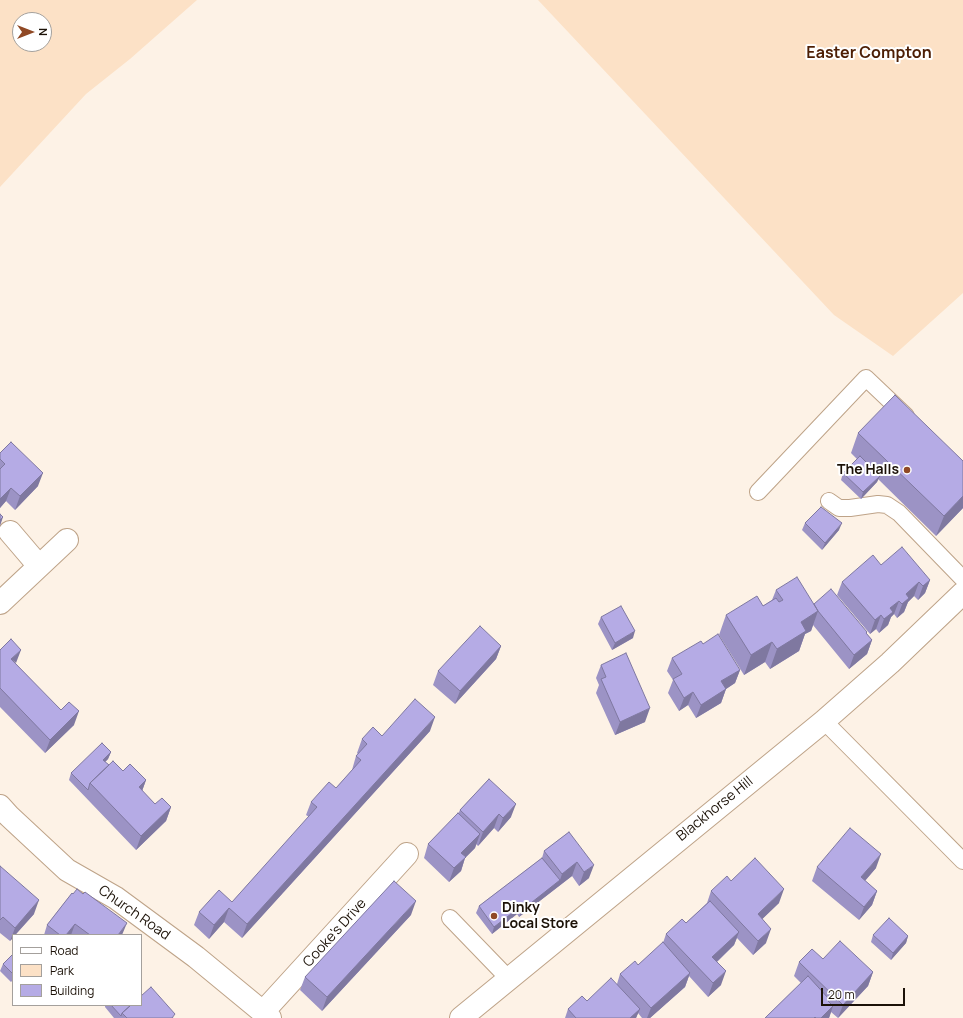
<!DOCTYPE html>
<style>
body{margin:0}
#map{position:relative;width:963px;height:1018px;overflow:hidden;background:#fdf2e6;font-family:Manrope,sans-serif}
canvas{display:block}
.legend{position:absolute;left:12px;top:934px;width:130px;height:72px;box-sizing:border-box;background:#fff;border:1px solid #a4a09c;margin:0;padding:5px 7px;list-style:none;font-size:12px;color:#1c1208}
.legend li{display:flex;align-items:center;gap:8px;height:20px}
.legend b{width:20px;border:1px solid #a4a09c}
.north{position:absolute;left:12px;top:12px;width:40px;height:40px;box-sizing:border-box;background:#fff;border:1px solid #a4a09c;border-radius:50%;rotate:90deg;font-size:11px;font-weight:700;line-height:16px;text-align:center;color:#1c1208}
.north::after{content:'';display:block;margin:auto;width:14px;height:18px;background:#904925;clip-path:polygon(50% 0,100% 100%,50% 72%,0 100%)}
.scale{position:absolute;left:821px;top:988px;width:84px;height:18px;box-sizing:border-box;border:2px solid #1c1208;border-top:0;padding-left:5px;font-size:12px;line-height:14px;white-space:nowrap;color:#1c1208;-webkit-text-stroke:3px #fff;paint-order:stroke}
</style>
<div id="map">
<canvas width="963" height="1018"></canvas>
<ul class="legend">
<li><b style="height:5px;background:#fff"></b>Road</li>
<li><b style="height:11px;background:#fce1c6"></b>Park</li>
<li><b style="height:11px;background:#b5abe5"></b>Building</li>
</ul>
<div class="north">N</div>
<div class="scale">20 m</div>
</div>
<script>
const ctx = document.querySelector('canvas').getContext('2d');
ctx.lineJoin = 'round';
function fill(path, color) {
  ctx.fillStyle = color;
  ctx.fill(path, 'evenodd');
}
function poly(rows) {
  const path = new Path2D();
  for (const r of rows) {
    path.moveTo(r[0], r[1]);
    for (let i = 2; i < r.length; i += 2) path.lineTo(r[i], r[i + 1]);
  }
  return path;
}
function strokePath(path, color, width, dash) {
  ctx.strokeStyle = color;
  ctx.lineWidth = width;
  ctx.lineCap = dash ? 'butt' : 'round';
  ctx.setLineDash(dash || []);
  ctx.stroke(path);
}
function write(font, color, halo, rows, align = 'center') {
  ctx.font = font + ' Manrope,sans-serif';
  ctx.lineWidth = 4;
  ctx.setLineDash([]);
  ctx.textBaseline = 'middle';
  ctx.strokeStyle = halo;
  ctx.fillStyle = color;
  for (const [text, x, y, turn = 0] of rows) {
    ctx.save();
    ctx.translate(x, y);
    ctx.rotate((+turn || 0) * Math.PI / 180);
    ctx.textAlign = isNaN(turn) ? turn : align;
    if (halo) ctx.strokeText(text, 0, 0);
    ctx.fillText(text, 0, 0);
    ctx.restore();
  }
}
const green = poly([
 [0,0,197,0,130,59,86,94,0,187],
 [20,20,44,20,44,44,20,44],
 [538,0,963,0,963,293,893,356,834,315]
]);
const lane = poly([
 [758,492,866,378,906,416],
 [829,501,839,508,850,508,878,504,887,505,899,513,963,579],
 [824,721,963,861],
 [450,918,508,978]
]);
const street = poly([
 [10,532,39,566],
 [0,603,67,540],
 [0,806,9,816,67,870,116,898,196,957,270,1018],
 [263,1012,407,854]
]);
const secondary = poly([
 [461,1018,824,721,890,663,963,593]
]);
const wall = poly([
 [858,433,963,508,936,536,878,479,877,482,861,499,841,480,843,473,857,459,851,453],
 [0,453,38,486,15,510,6,501,0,508],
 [805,523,839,530,822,550,802,530],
 [930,580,925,593,918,600,914,596,908,602,904,612,897,618,894,614,891,617,888,625,879,633,876,629,870,634,837,595,842,582],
 [776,590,814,604,867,632,866,633,872,640,867,654,849,669,813,625,811,631,805,634,799,651,770,669,765,662,744,675,719,635,726,615,763,606,772,600],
 [601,617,633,638,612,650,598,624],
 [703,644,740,670,735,683,726,689,721,703,696,718,688,705,679,711,668,693,673,680,667,671,672,658],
 [501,646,496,659,455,704,433,685,438,671],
 [0,650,15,663,74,725,45,753,0,707],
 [601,665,645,722,615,735,596,693,599,685,596,678],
 [430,731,242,938,224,922,209,939,194,925,199,912,232,902,309,817,306,815,311,802,336,788,352,770,356,756,358,754,357,753,362,739],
 [111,752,108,759,105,762,109,765,146,780,142,791,155,804,171,807,166,821,136,850,69,780,71,773],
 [489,779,511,817,498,832,494,828,478,846,476,844,475,848,465,858,461,871,449,882,424,858,428,844,458,814,460,810],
 [569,832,589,878,579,886,572,876,519,917,517,914,492,934,476,913,479,906,542,858,544,851],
 [0,866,34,914,10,941,0,933],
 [817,867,876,868,865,881,877,891,872,905,859,920,812,881],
 [731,881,779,903,762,919,766,943,753,955,737,938,734,945,717,962,721,985,708,997,689,976,685,987,650,1018,642,1018,638,1013,636,1018,565,1018,568,1009,587,1001,617,984,620,974,638,965,663,943,666,934,686,923,707,903,711,891],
 [72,893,122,935,44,935,47,925],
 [411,915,322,1011,300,990,305,977],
 [873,935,908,936,906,943,891,960,871,942],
 [13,954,13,980,11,982,0,971,3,964],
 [823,959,873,972,868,986,838,1018,831,1012,829,1018,765,1018,801,983,794,976,799,962],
 [105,1005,141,1005,174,1018,114,1018,105,1007]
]);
const shadedWall = poly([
 [43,473,38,486,15,510,20,496],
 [880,476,877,482,861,499,863,492],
 [11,488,6,501,0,508,0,499],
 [963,496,963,508,936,536,944,516],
 [3,517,0,526,0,520],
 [842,523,839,530,822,550,825,543],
 [930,580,925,593,918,600,923,586],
 [919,582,914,596,908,602,904,612,897,618,906,594],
 [899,601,894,614,891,617,888,625,879,633,884,619,890,608],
 [818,611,811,631,805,634,799,651,770,669,777,649,801,622],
 [881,615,876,629,870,634,875,620],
 [635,631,633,638,612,650,615,643],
 [872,640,867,654,849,669,854,655],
 [772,642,765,662,744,675,751,655],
 [501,646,496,659,455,704,460,691],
 [21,650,16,663,11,659],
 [740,670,735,683,726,689,721,703,696,718,701,705,721,681],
 [693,692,688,705,679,711,684,698],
 [650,708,645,722,615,735,620,722],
 [79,711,74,725,45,753,50,740],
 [435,717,430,731,242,938,247,924],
 [111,752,108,759,100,767,103,760],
 [146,780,141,794,139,787],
 [516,804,511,817,498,832,503,818],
 [171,807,166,821,136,850,141,836],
 [499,814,494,828,478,846,483,832],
 [480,834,475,848,465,858,461,871,449,882,454,868,461,853],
 [881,854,876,868,856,891,861,877],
 [577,862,572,876,519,917,522,910,560,880,562,874],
 [594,865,589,878,579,886,584,872],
 [784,889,779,903,753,928,758,914],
 [877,891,872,905,859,920,864,907],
 [39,900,34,914,15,935,13,935,13,938,10,941,15,928],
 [416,901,411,915,322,1011,327,997],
 [520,907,517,914,492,934,494,927],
 [229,908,224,922,209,939,214,925],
 [127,923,122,935,118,935],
 [75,924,71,935,66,935],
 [771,929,766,943,753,955,758,941],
 [739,932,734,945,707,971,712,957],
 [908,936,906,943,891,960,893,953],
 [726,971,721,985,708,997,713,983],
 [873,972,868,986,838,1018,843,1005],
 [690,973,685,987,650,1018,647,1018,651,1008],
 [833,1006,829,1018,821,1018],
 [640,1009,636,1018,630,1018]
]);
const building = poly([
 [895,395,963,461,963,496,944,516,858,433,895,395],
 [11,442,43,473,20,496,11,488,0,499,0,469,5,464,0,459,0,453,11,442],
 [860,456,880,476,863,492,843,473,860,456],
 [821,507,842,523,825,543,805,523,821,507],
 [0,514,3,517,0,520,0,514],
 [902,547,930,580,923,586,919,582,906,594,909,598,902,604,899,601,890,608,893,612,884,619,881,615,875,620,842,582,873,555,881,565,902,547],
 [797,577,818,611,801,622,806,631,777,649,772,642,751,655,726,615,757,596,763,606,776,598,779,602,783,600,776,590,797,577],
 [831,589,867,632,866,633,872,640,854,655,818,611,814,604,831,589],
 [621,606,635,631,615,643,601,617,621,606],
 [480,626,501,646,460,691,438,671,480,626],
 [718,634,740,670,721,681,726,689,701,705,693,692,684,698,673,679,682,674,672,658,701,641,703,644,718,634],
 [11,639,21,650,11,659,61,710,69,702,79,711,50,740,0,688,0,650,11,639],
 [626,653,650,708,620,722,601,679,606,677,601,665,626,653],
 [415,699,435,717,247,924,229,908,214,925,199,912,219,890,232,902,317,807,311,802,329,782,336,788,361,760,356,756,367,744,362,739,373,727,382,736,415,699],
 [102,743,111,752,103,760,109,765,90,783,88,790,71,773,102,743],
 [113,761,123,771,130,764,146,780,139,787,155,804,162,798,171,807,141,836,90,783,113,761],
 [489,779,516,804,503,818,499,814,483,832,460,810,489,779],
 [458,813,480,834,461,853,466,857,454,868,428,844,458,813],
 [850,828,881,854,861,877,877,891,864,907,817,867,850,828],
 [569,832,594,865,584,872,577,862,562,874,544,851,569,832],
 [542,858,560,880,522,910,520,907,494,927,479,906,542,858],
 [755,858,784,889,758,914,771,929,758,941,711,891,727,876,731,881,755,858],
 [0,866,39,900,15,928,3,917,0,920,0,866],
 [394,881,416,901,327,997,305,977,394,881],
 [77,889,83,894,85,892,127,923,118,935,90,935,75,924,66,935,60,935,47,925,72,893,73,894,77,889],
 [710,901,739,932,712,957,726,971,713,983,666,934,682,919,686,923,710,901],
 [889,918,908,936,893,953,873,935,889,918],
 [840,941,873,972,843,1005,799,962,812,949,823,959,840,941],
 [663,942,690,973,651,1008,620,974,635,961,638,965,663,942],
 [13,954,13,974,3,964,13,954],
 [808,976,829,999,828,1001,833,1006,821,1018,816,1018,815,1017,814,1018,765,1018,808,976],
 [611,978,640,1009,630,1018,576,1018,568,1009,582,996,587,1001,611,978],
 [151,987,175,1014,172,1018,127,1018,122,1013,131,1005,141,1005,141,996,151,987],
 [111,1005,131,1005,122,1013,121,1016,111,1005]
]);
const markers = [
 [907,470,4,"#904925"],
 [494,916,4,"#904925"]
];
const poiNames = [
 ["The Halls",899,470],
 ["Dinky",502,908,"left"],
 ["Local Store",502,924,"left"]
];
const streetNames = [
 ["Blackhorse Hill",715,809,-39],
 ["Church Road",134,913,35],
 ["Cooke's Drive",335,933,-48]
];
const quarterNames = [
 ["Easter Compton",869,54]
];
fill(green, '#fce1c6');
strokePath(lane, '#bea388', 18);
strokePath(street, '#bea388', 24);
strokePath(secondary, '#bea388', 24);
strokePath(lane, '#fff', 16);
strokePath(street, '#fff', 22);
strokePath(secondary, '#fff', 22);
fill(wall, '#9c93c5');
fill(shadedWall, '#7f78a0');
fill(building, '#b5abe5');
strokePath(building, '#7f78a0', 1);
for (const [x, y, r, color] of markers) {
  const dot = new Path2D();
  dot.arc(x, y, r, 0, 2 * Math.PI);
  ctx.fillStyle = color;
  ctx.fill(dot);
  strokePath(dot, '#fff', 1.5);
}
write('bold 14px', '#1c1208', '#fff', poiNames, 'right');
write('14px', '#1c1208', '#fff', streetNames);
write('bold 16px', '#4d1e04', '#fff', quarterNames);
</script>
